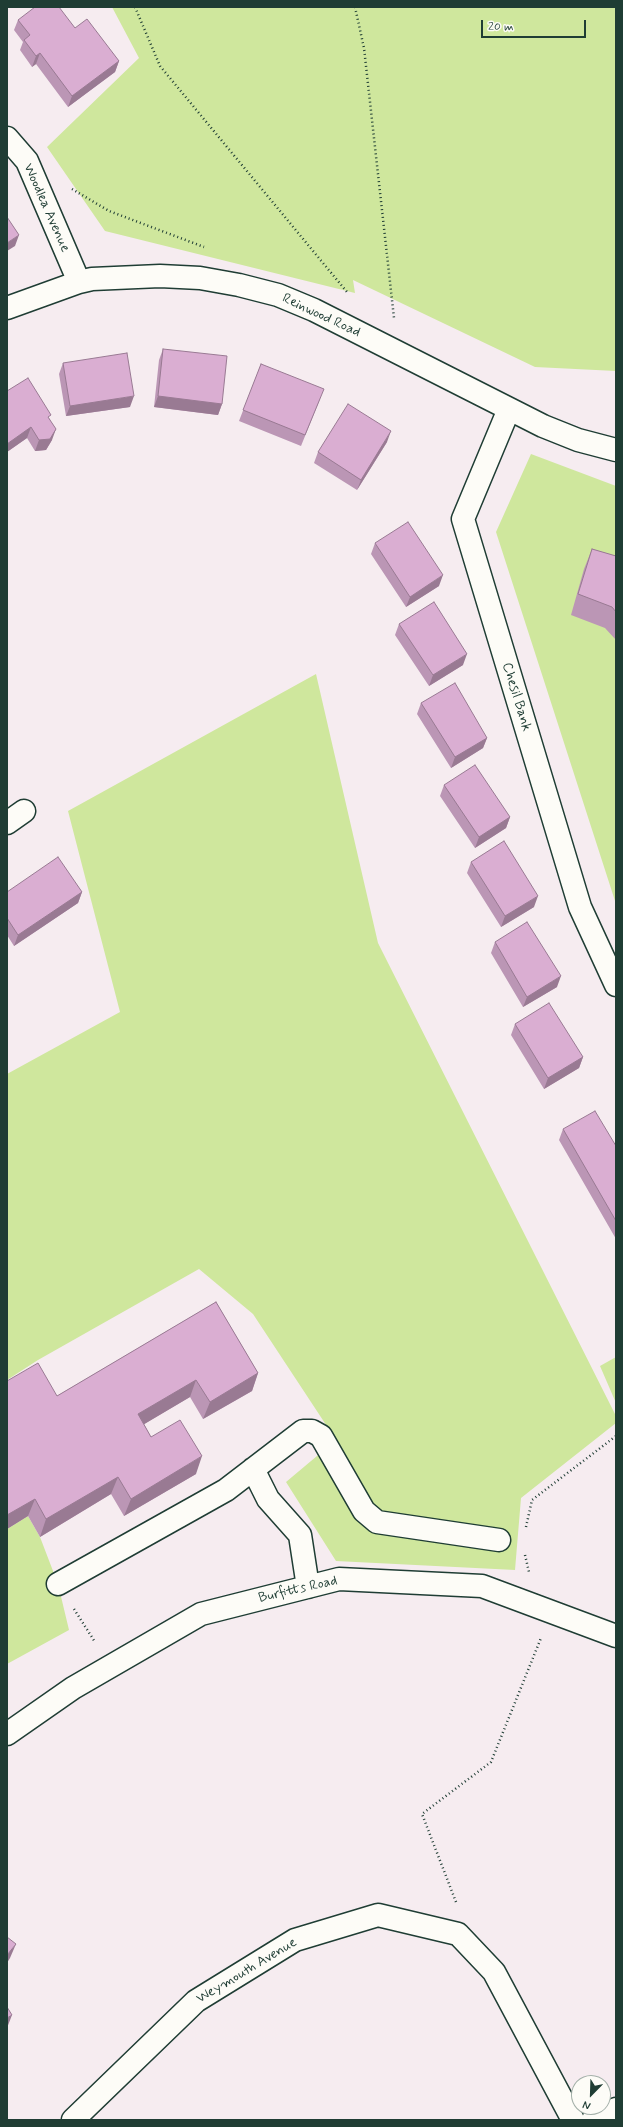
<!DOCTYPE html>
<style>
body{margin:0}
#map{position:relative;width:623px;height:2127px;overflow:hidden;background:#f6ecf0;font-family:Mynerve,sans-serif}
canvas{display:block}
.frame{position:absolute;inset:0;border:8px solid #1f3d34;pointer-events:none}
.north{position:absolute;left:571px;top:2075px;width:40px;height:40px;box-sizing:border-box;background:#fdfcf7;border:1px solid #a4b0a9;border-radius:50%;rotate:203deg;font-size:11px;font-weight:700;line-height:16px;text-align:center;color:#1f3d34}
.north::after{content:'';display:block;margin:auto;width:14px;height:18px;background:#1f3d34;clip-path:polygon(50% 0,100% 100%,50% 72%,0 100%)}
.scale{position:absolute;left:481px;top:20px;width:105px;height:18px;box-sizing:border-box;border:2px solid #1f3d34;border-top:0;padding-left:5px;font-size:12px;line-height:14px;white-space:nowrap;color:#1f3d34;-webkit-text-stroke:3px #fdfcf7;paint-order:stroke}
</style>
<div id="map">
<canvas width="623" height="2127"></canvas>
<div class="frame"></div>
<div class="north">N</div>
<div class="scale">20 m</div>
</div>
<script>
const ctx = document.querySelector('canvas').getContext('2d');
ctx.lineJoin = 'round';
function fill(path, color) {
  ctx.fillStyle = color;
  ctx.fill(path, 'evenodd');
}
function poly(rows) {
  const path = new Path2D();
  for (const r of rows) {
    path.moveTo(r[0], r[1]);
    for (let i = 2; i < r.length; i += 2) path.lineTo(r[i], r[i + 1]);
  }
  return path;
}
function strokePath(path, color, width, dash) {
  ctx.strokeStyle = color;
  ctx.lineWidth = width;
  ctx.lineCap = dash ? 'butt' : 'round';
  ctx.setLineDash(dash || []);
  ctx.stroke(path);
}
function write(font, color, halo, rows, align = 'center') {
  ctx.font = font + ' Mynerve,sans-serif';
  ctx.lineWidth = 3;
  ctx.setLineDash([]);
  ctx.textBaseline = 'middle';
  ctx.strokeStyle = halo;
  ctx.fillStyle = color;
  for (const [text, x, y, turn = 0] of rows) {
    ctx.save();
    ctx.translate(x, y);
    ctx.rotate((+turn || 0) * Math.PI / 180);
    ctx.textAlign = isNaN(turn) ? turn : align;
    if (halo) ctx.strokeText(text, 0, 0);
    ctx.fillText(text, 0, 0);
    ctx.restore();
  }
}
const green = poly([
 [112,7,616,7,616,371,535,367,353,280,355,293,105,231,47,147,139,58],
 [531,454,616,486,616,904,496,532],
 [316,674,378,943,616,1416,616,1423,521,1498,515,1570,336,1561,286,1482,336,1440,253,1314,199,1269,38,1360,7,1380,7,1074,120,1012,68,811],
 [616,1357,616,1403,600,1366],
 [28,1516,40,1537,58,1584,69,1630,7,1664,7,1529]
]);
const path = poly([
 [135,7,160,66,347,292],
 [355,7,364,48,394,318],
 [72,189,109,211,204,247],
 [526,1527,532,1500,616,1436],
 [525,1555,529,1572],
 [74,1609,95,1642],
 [456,1902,422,1814,491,1762,541,1638]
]);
const minor = poly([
 [7,138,27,161,79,282],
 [7,308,79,282,92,279,160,276,200,278,239,285,278,295,314,310,543,426,578,440,616,450],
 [509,409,463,519,580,907,616,985],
 [7,823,24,811],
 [253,1469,268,1499,300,1535,308,1587],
 [58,1584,226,1490,303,1431,312,1431,321,1436,364,1511,377,1522,499,1540],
 [7,1734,73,1688,201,1614,339,1579,482,1586,616,1636],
 [73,2120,196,2001,295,1940,378,1915,458,1934,494,1972,573,2120],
 [593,2120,616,2109]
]);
const wall = poly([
 [18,20,75,28,119,61,115,72,68,107,36,64,32,67,20,50,23,42,14,30],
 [163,349,222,404,218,415,154,407,159,360],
 [63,363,130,407,66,416,59,374],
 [261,364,320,399,301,446,239,421],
 [7,391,50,419,52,440,46,450,35,451,27,438,7,452],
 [387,442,357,490,314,463,318,452],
 [375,543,439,586,406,607,371,554],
 [592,549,616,556,616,640,605,628,571,615,584,569],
 [399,624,463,665,429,686,395,635],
 [421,703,487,738,483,748,451,768,417,714],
 [444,785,510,817,506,828,475,848,440,796],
 [471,862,534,907,501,927,467,873],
 [7,892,82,892,78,903,14,946,7,935],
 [495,942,557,987,523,1007,491,953],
 [515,1024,583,1057,579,1068,544,1089,511,1035],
 [563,1129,616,1146,616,1239,559,1140],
 [216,1302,258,1373,252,1391,203,1419,190,1397,144,1424,151,1437,196,1474,124,1516,111,1494,40,1537,28,1516,7,1529,7,1381,57,1396]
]);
const shadedWall = poly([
 [40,53,36,64,32,67,36,56],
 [119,61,115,72,68,107,72,96],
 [19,235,15,246,7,251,7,243],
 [134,396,130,407,66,416,70,406],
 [158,396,222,404,218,415,154,407],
 [31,427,27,438,7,452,7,444],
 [56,429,52,440,46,450,35,451,39,440],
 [391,431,387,442,357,490,361,480],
 [443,575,439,586,406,607,410,597],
 [467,654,463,665,429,686,433,675],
 [487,738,483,748,451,768,455,757],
 [510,817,506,828,475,848,479,837],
 [82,892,78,903,14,946,18,935],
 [538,896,534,907,501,927,505,916],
 [561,976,557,987,523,1007,527,997],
 [583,1057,579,1068,544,1089,548,1078],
 [258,1373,252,1391,203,1419,210,1402],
 [196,1380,190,1397,131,1432,138,1414],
 [202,1456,196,1474,124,1516,131,1499],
 [118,1477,111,1494,40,1537,46,1519],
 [35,1499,28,1516,7,1529,7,1515],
 [16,1944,10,1958,7,1963,7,1955],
 [12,2015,7,2028,7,2018]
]);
const building = poly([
 [35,7,59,7,75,28,87,19,119,61,72,96,40,53,36,56,24,40,30,35,18,20,35,7],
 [7,217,19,235,7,243,7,217],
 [163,349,227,356,222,404,158,396,163,349],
 [127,353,134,396,70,406,63,363,127,353],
 [261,364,324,389,305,435,243,410,261,364],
 [28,378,51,415,48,417,56,429,50,439,39,440,31,427,7,444,7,391,28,378],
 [348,404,391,431,361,480,318,452,348,404],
 [408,522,443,575,410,597,375,543,408,522],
 [592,549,616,556,616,612,612,607,578,594,592,549],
 [434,602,467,654,433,675,399,624,434,602],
 [455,683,487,738,455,757,421,703,455,683],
 [475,765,510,817,479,837,444,785,475,765],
 [504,841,538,896,505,916,471,862,504,841],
 [58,857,82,892,18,935,7,918,7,892,58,857],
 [527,922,561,976,527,997,495,942,527,922],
 [549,1003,583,1057,548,1078,515,1024,549,1003],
 [595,1111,616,1146,616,1221,563,1129,595,1111],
 [216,1302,258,1373,210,1402,196,1380,138,1414,151,1437,180,1420,202,1456,131,1499,118,1477,46,1519,35,1499,7,1515,7,1381,38,1363,57,1396,216,1302],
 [7,1937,16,1944,7,1955,7,1937],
 [7,2007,12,2015,7,2018,7,2007]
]);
const streetNames = [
 ["Woodlea Avenue",46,208,66],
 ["Reinwood Road",321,316,25],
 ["Chesil Bank",516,697,73],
 ["Burfitts Road",298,1590,-13],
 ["Weymouth Avenue",247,1971,-31]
];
fill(green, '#cfe79d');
strokePath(minor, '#1f3d34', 25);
strokePath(path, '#1f3d34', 2.5, [1, 3]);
strokePath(minor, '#fdfcf7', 22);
fill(wall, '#bb96b5');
fill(shadedWall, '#997a93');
fill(building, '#daaed2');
strokePath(building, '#997a93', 1);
write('14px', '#1f3d34', '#fdfcf7', streetNames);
</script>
